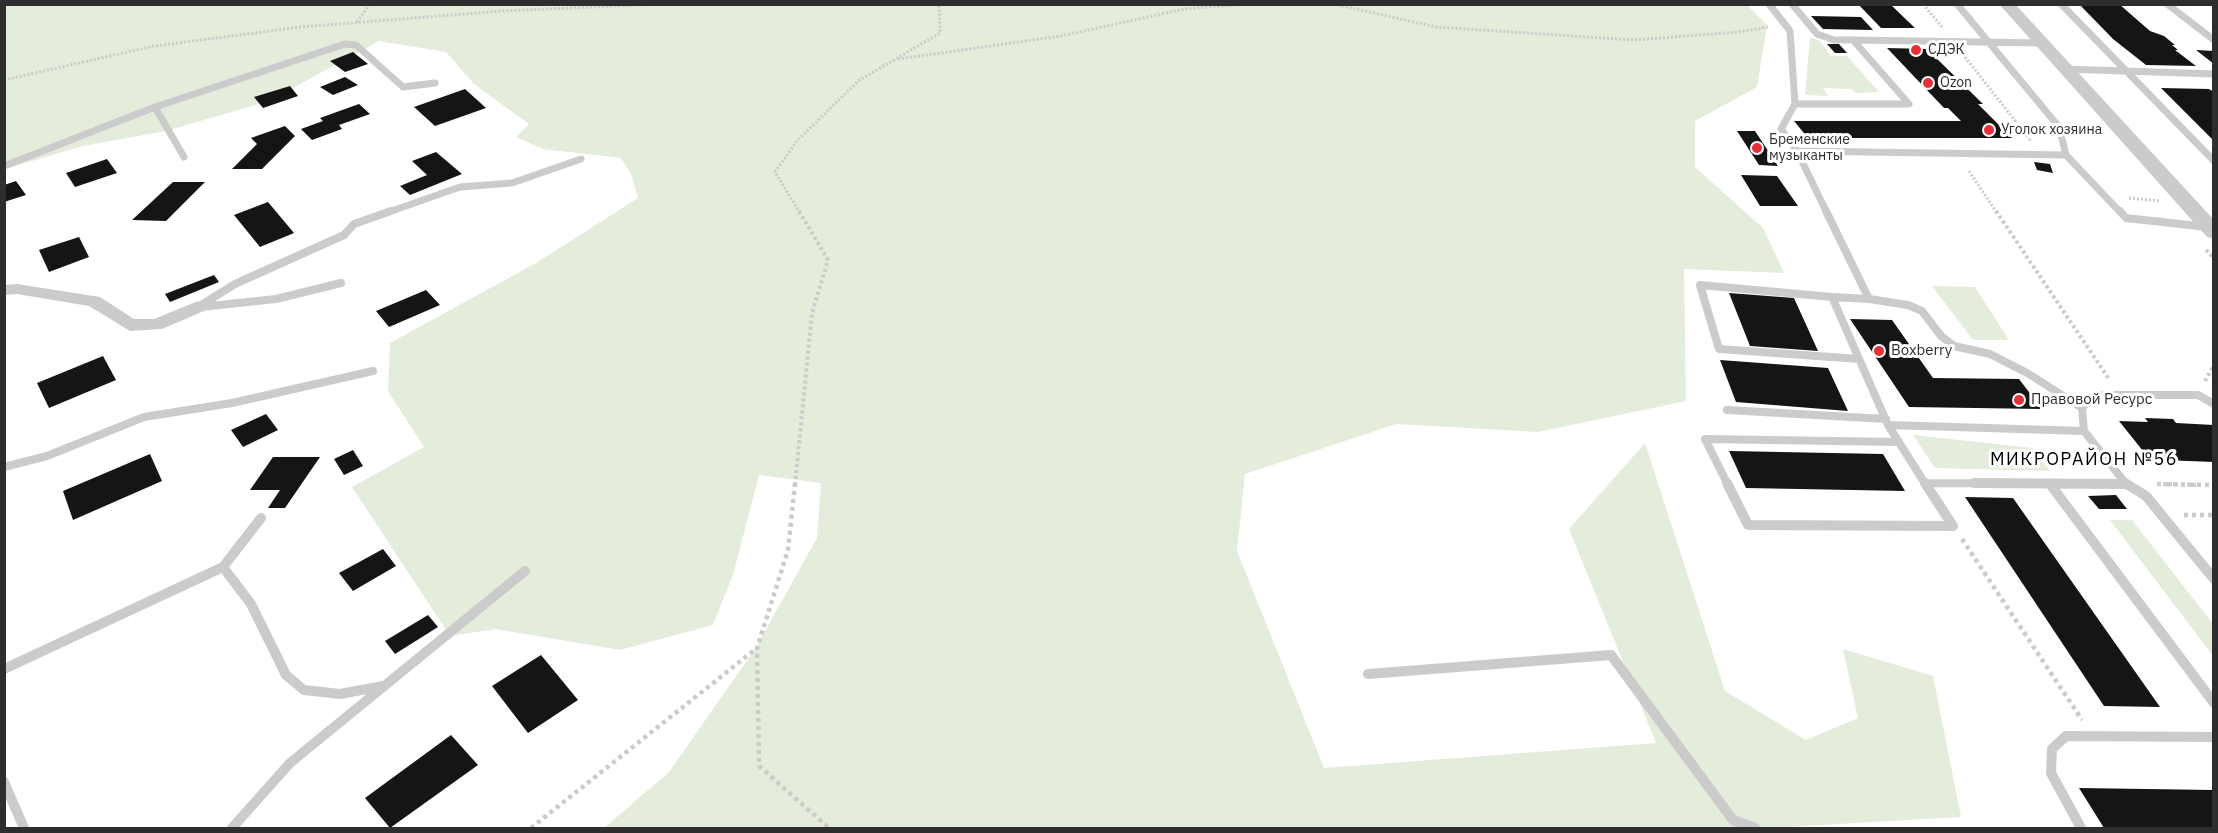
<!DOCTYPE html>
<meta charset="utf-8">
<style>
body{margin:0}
#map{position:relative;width:2218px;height:833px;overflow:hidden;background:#fff;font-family:"IBM Plex Sans",sans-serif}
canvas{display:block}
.frame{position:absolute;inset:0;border:6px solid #2e2e2e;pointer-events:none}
</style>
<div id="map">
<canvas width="2218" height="833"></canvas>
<div class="frame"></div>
</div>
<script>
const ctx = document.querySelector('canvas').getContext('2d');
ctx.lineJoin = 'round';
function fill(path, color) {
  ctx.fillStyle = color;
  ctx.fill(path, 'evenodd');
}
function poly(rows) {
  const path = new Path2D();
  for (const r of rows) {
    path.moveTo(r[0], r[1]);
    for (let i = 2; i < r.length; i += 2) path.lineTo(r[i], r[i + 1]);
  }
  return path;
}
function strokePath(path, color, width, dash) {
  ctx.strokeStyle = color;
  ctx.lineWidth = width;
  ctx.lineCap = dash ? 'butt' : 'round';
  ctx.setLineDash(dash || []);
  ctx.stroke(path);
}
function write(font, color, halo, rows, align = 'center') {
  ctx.font = font + ' "IBM Plex Sans",sans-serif';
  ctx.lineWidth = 6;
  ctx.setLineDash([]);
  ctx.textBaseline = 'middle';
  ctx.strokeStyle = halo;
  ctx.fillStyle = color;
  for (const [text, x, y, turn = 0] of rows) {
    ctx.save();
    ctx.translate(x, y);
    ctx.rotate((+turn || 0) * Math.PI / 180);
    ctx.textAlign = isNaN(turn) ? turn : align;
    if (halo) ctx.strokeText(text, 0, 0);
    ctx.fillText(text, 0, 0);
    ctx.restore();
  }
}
const green = poly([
 [5,5,1747,5,1767,25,1757,87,1695,121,1695,167,1763,228,1784,273,1684,269,1686,401,1538,432,1396,424,1245,474,1237,551,1324,768,1656,743,1569,529,1645,443,1725,691,1806,740,1858,718,1843,649,1933,676,1961,817,1769,828,604,828,669,772,755,649,817,538,821,483,759,475,733,575,713,625,620,650,496,629,450,636,352,487,424,447,388,391,390,343,536,263,638,198,631,174,621,158,543,149,516,137,529,124,474,84,446,52,379,41,269,101,166,131,83,146,5,169],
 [1810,37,1820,41,1831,56,1847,56,1879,92,1856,93,1851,89,1823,88,1828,96,1805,95],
 [1932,286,1975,287,2009,340,1973,340],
 [1913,435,2033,448,2050,471,1935,468],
 [2110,520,2132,520,2213,624,2213,656]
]);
const building = poly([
 [1858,4,1890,4,1915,28,1881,28],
 [2079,4,2119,4,2150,31,2164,36,2175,45,2172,45,2178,50,2175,50,2196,66,2146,65,2113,39],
 [1811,16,1861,17,1873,30,1823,29],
 [1827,44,1839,44,1847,53,1835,53],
 [1887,48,1927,49,1983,104,1978,104,2012,138,1808,138,1794,121,1961,121,1948,108,1944,108],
 [2196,50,2214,51,2214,64],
 [353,52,368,64,345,72,330,61],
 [345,77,358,85,333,95,320,87],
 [290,86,298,96,263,108,254,97],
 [2161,88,2209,89,2214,92,2214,141],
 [465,89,486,108,435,126,414,107],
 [359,104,370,114,339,125,342,129,312,140,301,129,323,121,320,118],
 [285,126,295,136,262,169,232,169,257,144,251,138],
 [1737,131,1755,131,1778,166,1759,165],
 [436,152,462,174,410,195,400,186,427,175,412,161],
 [107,159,117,173,75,187,66,173],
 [2034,162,2050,164,2053,173,2037,170],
 [1741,175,1777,176,1798,206,1760,206],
 [16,181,26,195,4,202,4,185],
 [173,182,205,182,166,221,132,220],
 [268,202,294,233,260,247,234,215],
 [79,237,89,257,49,272,39,250],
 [214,275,219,282,170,302,165,294],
 [426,290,440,305,389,327,376,311],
 [1729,293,1794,298,1818,351,1750,346],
 [1850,319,1892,320,1933,378,2019,379,2042,409,1909,407],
 [103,356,116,380,49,408,37,383],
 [1720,360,1828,368,1848,411,1736,402],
 [266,414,278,430,243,447,231,430],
 [2145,418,2173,419,2176,423,2214,425,2214,462,2162,460,2160,457,2147,456,2119,421,2148,422],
 [353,450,363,466,344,475,334,459],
 [1729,451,1883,454,1905,491,1746,488],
 [150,454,162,481,73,520,63,491],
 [273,457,320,457,285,508,268,508,280,490,250,490],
 [2116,495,2127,509,2099,509,2088,496],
 [1965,497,2013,498,2160,707,2104,706],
 [383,549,396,566,353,591,339,573],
 [428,615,438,627,395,654,385,641],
 [541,655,578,700,528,733,492,686],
 [451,735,478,765,390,828,365,798],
 [2079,788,2214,790,2214,828,2104,828]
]);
const pathFar2 = poly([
 [1334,4,1436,27,1634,40,1739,32,1768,27],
 [1923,4,1942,27],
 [357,22,370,4],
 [1965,57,2031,141],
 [898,59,1061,36,1184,9,1250,4],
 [4,80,154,46,301,27,501,11,662,4],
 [1969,171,1997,213],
 [2129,198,2160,201],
 [800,213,775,172,797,141,858,81,940,33,939,4]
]);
const pathFar1 = poly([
 [1996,211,2109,379],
 [2206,250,2214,258],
 [2205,381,2214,365],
 [2157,484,2200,485],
 [795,485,812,313,828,260,799,211]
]);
const path = poly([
 [795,483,788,550,757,648,759,766,829,828],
 [2157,484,2214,485],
 [2184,515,2214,515],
 [1962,539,2082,720],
 [531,828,757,648]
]);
const serviceFar2 = poly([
 [1769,4,1790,31,1795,104],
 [1792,4,1817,34,1834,40,1853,40,1909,104,1795,104,1781,129,1797,151,2066,155],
 [1957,4,2059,127,2066,155,2121,213],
 [2061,4,2214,161],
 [2167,4,2214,40],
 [1853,40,2041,43],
 [2064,69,2214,74],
 [155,107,184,157],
 [1797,151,1827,213],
 [4,166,155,107,345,44,356,45,403,87,435,83],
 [386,213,460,187,512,183,581,159]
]);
const serviceFar1 = poly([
 [1826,211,1869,299,1832,297,1888,425,1926,485],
 [2120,211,2126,218,2207,227],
 [1832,297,1700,285,1719,349,1859,359],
 [1869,299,1908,305,1922,311,1941,336,1954,346,1990,354,2029,374,2082,408],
 [198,307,235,284,344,235,354,224,391,211],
 [201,307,276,299,341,283],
 [1727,410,1886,419],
 [1888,425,2084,431],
 [4,467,47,456,144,417,232,403,373,371],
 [1925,483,2126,484],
 [1728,485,1705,439,1899,442],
 [2127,485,2084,431,2082,408,2095,395,2198,395,2214,404]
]);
const service = poly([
 [1727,483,1748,525,1953,526],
 [1925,483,1953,526],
 [1974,483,2126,484],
 [2125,483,2146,496,2214,579],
 [2050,484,2214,703],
 [261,518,223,567,251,604,286,675,304,690,340,694,383,686],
 [4,669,223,567],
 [1368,674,1611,655,1733,820,1755,828],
 [4,782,24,828],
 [232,828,290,763,525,571],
 [2081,828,2051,773,2052,749,2066,736,2214,737]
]);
const minor = poly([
 [17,284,100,297,134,319,154,319,198,301,207,307,204,311,162,329,130,331,89,306,17,294,4,295,4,285,17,284]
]);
const tertiary = poly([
 [1999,4,2015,4,2214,220,2214,239,2207,237,1999,4]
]);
const markers = [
 [1916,50,6,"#e62f39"],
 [1928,83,6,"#e62f39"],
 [1989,130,6,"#e62f39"],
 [1757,148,6,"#e62f39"],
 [1879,351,6,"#e62f39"],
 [2019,400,6,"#e62f39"]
];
const farPoinames = [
 ["СДЭК",1928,50],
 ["Ozon",1940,83],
 ["Уголок хозяина",2001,130],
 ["Бременские",1769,140],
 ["музыканты",1769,156]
];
const poiNames = [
 ["Boxberry",1891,351],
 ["Правовой Ресурс",2031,400]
];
const quarterNames = [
 ["МИКРОРАЙОН №56",2084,460]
];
fill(green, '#e4ecdb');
fill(building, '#151515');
strokePath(pathFar2, '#cbcbcb', 3, [2, 2]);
strokePath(pathFar1, '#cbcbcb', 4, [3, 3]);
strokePath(path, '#cbcbcb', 4.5, [4, 4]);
strokePath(serviceFar2, '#cbcbcb', 7);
strokePath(serviceFar1, '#cbcbcb', 8);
strokePath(service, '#cbcbcb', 10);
fill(minor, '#cbcbcb');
fill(tertiary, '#cbcbcb');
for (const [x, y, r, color] of markers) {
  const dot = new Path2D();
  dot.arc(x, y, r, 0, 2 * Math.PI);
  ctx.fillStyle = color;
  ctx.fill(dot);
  strokePath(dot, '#fff', 2);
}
write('14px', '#2e2e2e', '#fff', farPoinames, 'left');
write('15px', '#2e2e2e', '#fff', poiNames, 'left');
ctx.letterSpacing = '1.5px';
write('18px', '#000', '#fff', quarterNames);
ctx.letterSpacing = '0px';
</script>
